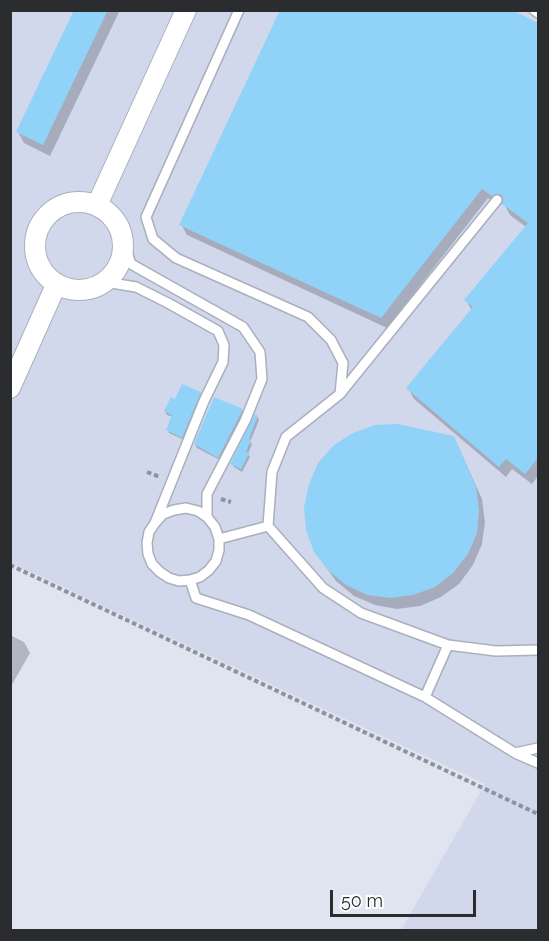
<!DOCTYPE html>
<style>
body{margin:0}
#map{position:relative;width:549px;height:941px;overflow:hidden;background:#dfe4f0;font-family:Raleway,sans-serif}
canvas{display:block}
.frame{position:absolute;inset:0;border:12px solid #2a2c30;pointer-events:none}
.scale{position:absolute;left:330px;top:890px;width:146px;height:27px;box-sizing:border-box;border:3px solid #2a2c30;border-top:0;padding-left:8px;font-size:18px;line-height:21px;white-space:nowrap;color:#2a2c30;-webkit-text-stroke:4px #fff;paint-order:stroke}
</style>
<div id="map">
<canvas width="549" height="941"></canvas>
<div class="frame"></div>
<div class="scale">50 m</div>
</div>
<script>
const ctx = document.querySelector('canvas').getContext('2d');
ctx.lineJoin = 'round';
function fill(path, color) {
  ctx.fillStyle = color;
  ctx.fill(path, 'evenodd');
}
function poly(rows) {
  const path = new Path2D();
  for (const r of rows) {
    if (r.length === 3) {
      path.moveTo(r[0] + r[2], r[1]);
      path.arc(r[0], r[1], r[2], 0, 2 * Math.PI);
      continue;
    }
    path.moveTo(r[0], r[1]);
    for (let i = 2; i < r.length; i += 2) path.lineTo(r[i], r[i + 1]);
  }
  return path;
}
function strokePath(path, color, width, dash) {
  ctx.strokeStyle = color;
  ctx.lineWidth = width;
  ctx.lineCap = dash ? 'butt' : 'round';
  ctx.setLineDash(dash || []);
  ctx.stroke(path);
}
const built = poly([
 [11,11,538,11,538,930,401,930,485,784,75,593,67,588,11,563]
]);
const shadow = poly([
 [76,10,120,10,50,156,24,143,18,132],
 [509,10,538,24,538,476,532,484,512,469,506,477,414,399,408,388,472,311,466,300,526,227,510,215,504,204,502,204,498,206,488,198,387,328,187,235,181,224],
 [200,393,202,396,184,440,169,433,167,429,173,417,167,415,165,411],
 [242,410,243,413,220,460,197,448,195,444],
 [257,416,259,420,250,442,252,444,248,454,250,457,242,472,234,467,232,464],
 [453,437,459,448,482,499,485,522,482,544,473,565,459,584,441,597,420,606,397,609,375,605,354,596,336,581,323,563],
 [10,635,24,642,30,653,10,688]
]);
const building = poly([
 [74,10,108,10,43,145,16,132],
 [280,10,512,10,538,23,538,458,525,474,506,459,499,467,406,388,473,307,464,300,528,223,502,204,503,198,501,194,495,194,492,196,482,189,381,318,179,225],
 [182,384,201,392,182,438,166,430,172,415,164,411,171,397,175,399],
 [214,397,243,409,218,458,194,444],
 [255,414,258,415,249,439,251,440,246,452,249,453,241,469,230,464],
 [398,424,454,436,476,487,479,510,477,533,468,554,453,573,435,587,413,595,390,598,367,595,346,585,328,570,314,552,306,530,304,507,309,484,318,463,334,445,353,433,375,425]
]);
const path = poly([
 [147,472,160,477],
 [221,499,231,502],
 [10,565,538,814]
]);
const service = poly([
 [239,10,146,217,153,239,176,258,308,317,331,340,343,363,340,394,286,437,272,472,268,526,323,588,361,613,448,645,496,651,538,650],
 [534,10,538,13],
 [124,243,131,264,243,327,260,352,262,379,245,421,207,494,207,517],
 [105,282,136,287,168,303,218,331,224,345,223,362,204,401,155,523,149,532,147,543,148,554,152,564,160,572,169,578,179,581,190,580,200,577,209,570,216,561,219,550,219,539,215,527,207,517,198,511,186,508,174,510,163,514,155,523],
 [340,394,497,200],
 [219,539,268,526],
 [190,580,196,598,249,615,425,697,515,753,538,763],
 [425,697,448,645],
 [515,753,538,748]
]);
const minor = poly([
 [79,246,44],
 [97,205,186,10],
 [10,388,56,285]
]);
fill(built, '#d1d8eb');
fill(shadow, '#0003');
fill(building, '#91d2f9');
strokePath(service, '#aaafbb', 12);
strokePath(minor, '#aaafbb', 22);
strokePath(path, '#8e929a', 4, [4.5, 3]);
strokePath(service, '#fff', 9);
strokePath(minor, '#fff', 20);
</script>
